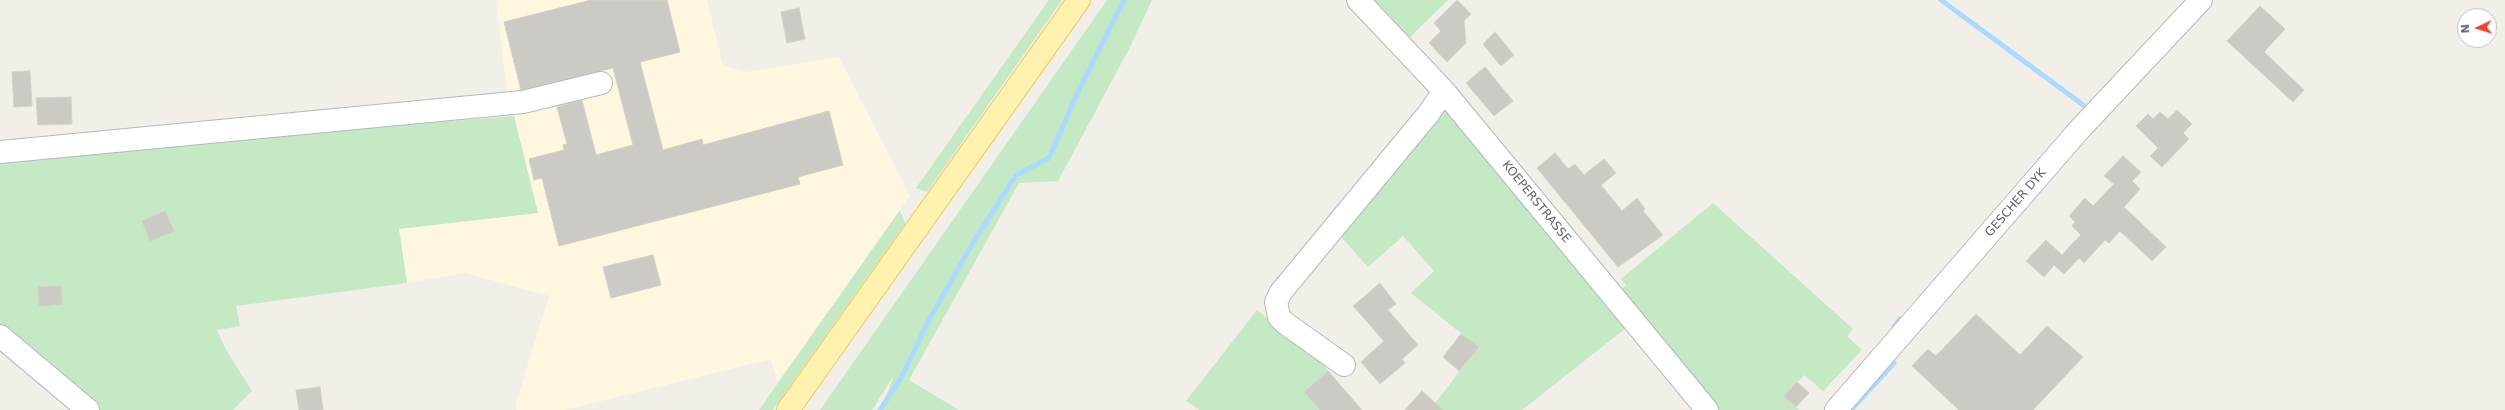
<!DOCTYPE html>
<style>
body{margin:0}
#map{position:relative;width:2505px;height:410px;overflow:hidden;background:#f1efe8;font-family:"DejaVu Sans",sans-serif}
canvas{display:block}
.north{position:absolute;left:2457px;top:8px;width:40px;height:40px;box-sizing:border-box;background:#fff;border:1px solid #bfc1c3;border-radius:50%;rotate:266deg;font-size:11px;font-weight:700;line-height:16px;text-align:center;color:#5f6368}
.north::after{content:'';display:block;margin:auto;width:14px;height:18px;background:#ea4335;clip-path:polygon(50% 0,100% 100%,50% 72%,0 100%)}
</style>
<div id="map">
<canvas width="2505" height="410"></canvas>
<div class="north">N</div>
</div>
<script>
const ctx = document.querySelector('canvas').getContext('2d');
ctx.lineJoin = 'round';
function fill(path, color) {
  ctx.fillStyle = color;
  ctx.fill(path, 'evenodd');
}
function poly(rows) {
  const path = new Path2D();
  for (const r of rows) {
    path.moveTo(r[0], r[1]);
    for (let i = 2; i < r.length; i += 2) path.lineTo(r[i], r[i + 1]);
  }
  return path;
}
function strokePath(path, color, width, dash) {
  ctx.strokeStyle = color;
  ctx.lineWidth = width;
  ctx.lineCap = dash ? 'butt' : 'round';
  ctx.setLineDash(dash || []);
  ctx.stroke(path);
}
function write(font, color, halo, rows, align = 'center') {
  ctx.font = font + ' "DejaVu Sans",sans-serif';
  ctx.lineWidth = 3.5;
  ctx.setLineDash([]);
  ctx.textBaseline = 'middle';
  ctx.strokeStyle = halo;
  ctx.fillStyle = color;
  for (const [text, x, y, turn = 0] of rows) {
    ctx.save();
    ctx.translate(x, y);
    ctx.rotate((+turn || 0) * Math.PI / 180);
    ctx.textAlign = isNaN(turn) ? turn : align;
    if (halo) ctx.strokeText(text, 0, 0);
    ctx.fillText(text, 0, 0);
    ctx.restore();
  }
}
const commercial = poly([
 [496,0,707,0,723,65,748,72,839,57,910,196,777,383,771,359,565,410,517,410,515,406,549,296,465,273,407,283,399,229,538,213,505,78]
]);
const green = poly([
 [1049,0,1062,0,927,192,916,188],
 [1107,0,1152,0,1129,49,1058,181,1019,183,909,380,959,410,881,410,894,375,872,410,820,410],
 [1369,0,1448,0,1408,39],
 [1442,104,1626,328,1522,410,1430,410,1478,347,1411,293,1434,271,1403,236,1368,267,1336,231],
 [514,116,538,213,399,229,407,283,236,306,240,326,217,330,226,350,252,391,233,410,101,410,0,324,0,158],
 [1713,203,1853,329,1847,336,1862,350,1823,391,1804,375,1785,396,1799,410,1719,410,1620,290,1626,285,1621,279],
 [900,210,905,224,773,410,759,410],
 [1257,310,1323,363,1328,371,1304,392,1320,410,1200,410,1186,401]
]);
const stream = poly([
 [1941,0,2090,110],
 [1894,327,1900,319],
 [880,410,901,378,930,318,971,246,1016,175,1049,158,1078,92,1124,0],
 [1851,410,1894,363]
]);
const building = poly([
 [591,0,667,0,680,52,640,62,663,150,702,139,703,145,829,111,843,165,798,177,800,184,559,246,542,178,534,180,529,159,564,150,563,145,567,144,557,107,582,100,596,155,633,145,613,68,521,90,504,22,591,0],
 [1457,0,1471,14,1464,21,1466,43,1447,62,1429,43,1441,31,1434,23,1457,0],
 [2260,6,2285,29,2264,52,2304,90,2293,102,2227,41,2260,6],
 [799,8,805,39,787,43,781,12,799,8],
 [1495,32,1514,55,1501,66,1483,44,1495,32],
 [1485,67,1513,101,1494,116,1466,83,1485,67],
 [30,71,32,106,14,107,12,72,30,71],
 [71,97,72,124,38,125,36,98,71,97],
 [2177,110,2192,124,2183,133,2189,139,2162,167,2150,156,2158,148,2136,126,2148,114,2153,119,2160,112,2168,119,2177,110],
 [1555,153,1568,169,1575,164,1584,175,1604,159,1616,173,1601,185,1622,211,1637,198,1645,209,1643,211,1663,235,1618,267,1537,168,1555,153],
 [2123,156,2141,172,2132,181,2140,189,2124,207,2166,247,2152,261,2120,231,2109,243,2105,240,2084,263,2079,258,2064,274,2054,265,2044,277,2026,261,2046,240,2062,255,2071,245,2081,235,2072,226,2075,222,2069,216,2085,198,2093,206,2114,184,2104,176,2123,156],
 [165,211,174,231,150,241,142,221,165,211],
 [653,255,661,285,611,298,603,267,653,255],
 [1380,283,1396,304,1388,310,1418,345,1402,359,1405,363,1380,384,1361,362,1384,341,1353,306,1380,283],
 [61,286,62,304,39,306,38,287,61,286],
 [1976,314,2020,355,2047,326,2083,357,2033,410,1959,410,1912,366,1928,349,1936,356,1976,314],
 [1461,334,1479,347,1459,371,1443,357,1461,334],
 [1328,371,1362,410,1320,410,1304,392,1328,371],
 [1797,382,1809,393,1796,407,1784,396,1797,382],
 [320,387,323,410,299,410,296,390,320,387],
 [1422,391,1443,410,1405,410,1422,391]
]);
const minor = poly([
 [1358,0,1444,91,1707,410],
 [0,152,523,102,601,83],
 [0,336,88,410],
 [1344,365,1285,323,1279,317,1276,302,1281,292,1429,113,1444,91],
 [1836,410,2079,130,2201,0]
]);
const major = poly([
 [788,410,1079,0]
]);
const streetNames = [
 ["KOEPERSTRASSE",1536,202,51],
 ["GESCHER DYK",2016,203,-49]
];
fill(commercial, '#fef7e0');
fill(green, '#c5e8c5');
strokePath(stream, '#aadaff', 5);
fill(building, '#cccac5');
strokePath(building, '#d6d1c6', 1);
strokePath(minor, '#b5b8bc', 24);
strokePath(major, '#f2c960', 24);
strokePath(minor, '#fff', 22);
strokePath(major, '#fff2af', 22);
write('12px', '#5f6368', '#fff', streetNames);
</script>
